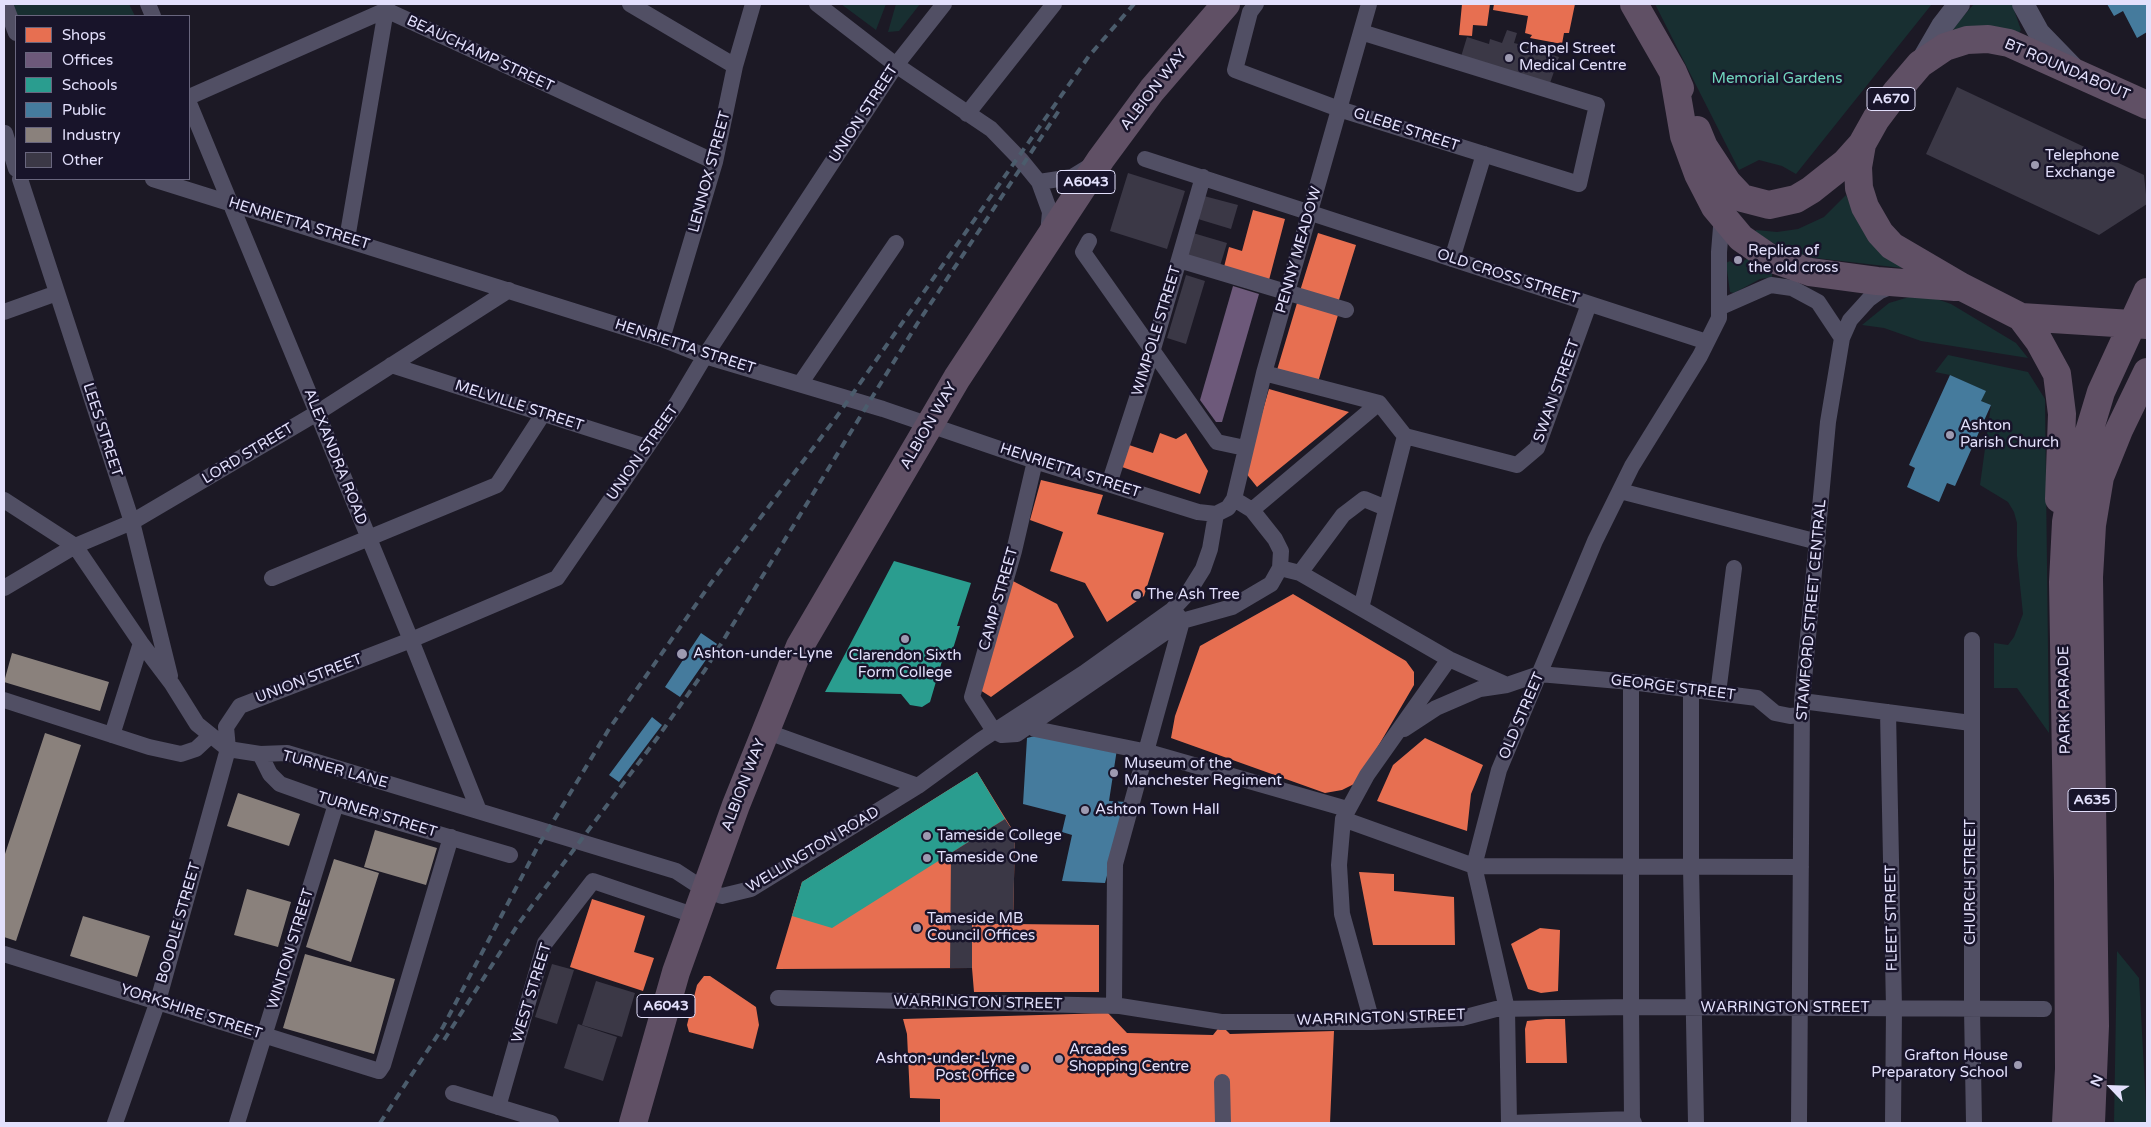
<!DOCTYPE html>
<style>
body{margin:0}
#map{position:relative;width:2151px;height:1127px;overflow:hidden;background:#1c1925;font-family:"Varela Round",sans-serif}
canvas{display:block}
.frame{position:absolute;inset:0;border:5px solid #e3e0fc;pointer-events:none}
.legend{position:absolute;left:15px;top:15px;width:175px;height:165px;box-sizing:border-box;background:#18142a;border:1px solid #69667e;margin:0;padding:6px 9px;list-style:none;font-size:15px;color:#e3e0fc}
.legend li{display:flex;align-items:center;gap:10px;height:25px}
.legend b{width:25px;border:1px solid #69667e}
.north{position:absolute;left:2086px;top:1062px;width:50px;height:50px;-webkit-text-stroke:4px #18142a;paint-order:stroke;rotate:294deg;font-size:14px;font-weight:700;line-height:20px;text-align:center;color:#e3e0fc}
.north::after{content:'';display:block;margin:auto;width:18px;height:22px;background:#e3e0fc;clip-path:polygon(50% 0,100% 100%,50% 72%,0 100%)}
</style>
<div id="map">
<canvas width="2151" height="1127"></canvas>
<div class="frame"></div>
<ul class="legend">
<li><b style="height:14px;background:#e76f51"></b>Shops</li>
<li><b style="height:14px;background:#6d597a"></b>Offices</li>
<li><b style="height:14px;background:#2a9d8f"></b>Schools</li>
<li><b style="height:14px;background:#457b9d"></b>Public</li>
<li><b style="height:14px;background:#8a817c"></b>Industry</li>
<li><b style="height:14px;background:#3b3846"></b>Other</li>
</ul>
<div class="north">N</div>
</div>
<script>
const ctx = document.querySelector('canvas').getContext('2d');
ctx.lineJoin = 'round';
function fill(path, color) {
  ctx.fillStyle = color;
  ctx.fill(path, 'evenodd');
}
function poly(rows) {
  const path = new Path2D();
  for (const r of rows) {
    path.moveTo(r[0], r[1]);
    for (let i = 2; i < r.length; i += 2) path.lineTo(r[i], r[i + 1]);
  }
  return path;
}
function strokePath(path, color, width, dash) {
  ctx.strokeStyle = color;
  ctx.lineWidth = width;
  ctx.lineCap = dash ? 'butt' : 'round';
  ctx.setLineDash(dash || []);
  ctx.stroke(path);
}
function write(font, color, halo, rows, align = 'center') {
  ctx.font = font + ' "Varela Round",sans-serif';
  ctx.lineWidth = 5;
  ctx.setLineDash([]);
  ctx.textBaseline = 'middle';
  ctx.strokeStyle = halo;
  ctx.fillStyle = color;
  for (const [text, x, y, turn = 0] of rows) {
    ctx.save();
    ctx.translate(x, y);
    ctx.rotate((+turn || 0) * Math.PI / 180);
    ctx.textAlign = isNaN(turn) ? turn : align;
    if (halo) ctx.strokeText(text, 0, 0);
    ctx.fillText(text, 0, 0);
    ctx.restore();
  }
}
const green = poly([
 [12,4,129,4,135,16,17,16],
 [841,4,886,4,876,30],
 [896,4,920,4,899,31,888,32],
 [1655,4,1932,4,1796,174,1782,166,1759,160,1739,170],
 [1974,4,2012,4,2021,30,2017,35,1956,34,1953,28],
 [1846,195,1855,214,1902,268,1807,257,1788,252,1755,232,1756,230,1777,232,1798,229,1824,217],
 [1749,257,1772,270,1772,277,1760,279,1734,293,1730,292,1726,263,1730,261,1737,266],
 [1909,297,1934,298,1951,304,2016,343,2028,358,1921,341,1884,328,1862,325,1889,303],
 [1948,355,2028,372,2045,399,2049,733,2017,688,1994,688,1994,643,2008,645,2014,637,2023,614,2017,556,2017,523,2014,512,2008,502,1980,485,1991,405,1981,401,1985,391,1950,375,1935,372],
 [2117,951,2139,978,2147,1123,2114,1123]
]);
const shops = poly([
 [1462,4,1490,4,1487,26,1473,25,1472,36,1459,35],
 [1494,4,1575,4,1569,33,1564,33,1562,44,1530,38,1532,35,1525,33,1528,16,1493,10],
 [1253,210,1285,219,1269,280,1224,267,1229,247,1242,251],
 [1318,233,1356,245,1338,303,1300,291],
 [1297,303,1338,315,1318,382,1277,370],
 [1269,389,1349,412,1257,487,1245,472],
 [1160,433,1176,439,1186,433,1208,471,1200,494,1122,467,1129,445,1153,453],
 [1041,480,1103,495,1097,514,1164,533,1144,596,1107,622,1085,583,1050,571,1063,532,1030,520],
 [1011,580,1057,604,1074,637,991,697,980,690],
 [1293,594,1406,661,1414,672,1414,685,1363,772,1354,784,1342,790,1325,793,1171,738,1175,716,1200,646],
 [1425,738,1483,765,1471,794,1467,831,1377,801,1393,765],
 [977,772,1015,834,1013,924,1099,925,1099,992,974,992,972,968,776,969,802,882],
 [1359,872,1394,874,1394,891,1454,897,1455,945,1373,945],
 [592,899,645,916,634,952,654,958,643,991,570,967],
 [1540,928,1560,930,1558,991,1541,993,1528,989,1511,944],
 [704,976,710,976,756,1007,759,1025,753,1049,689,1032,687,1025,697,985],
 [1108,1013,1127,1033,1213,1035,1221,1025,1230,1034,1334,1031,1330,1123,940,1123,940,1099,910,1098,907,1034,903,1019],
 [1546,1019,1565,1019,1567,1063,1526,1063,1525,1029,1527,1021]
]);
const offices = poly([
 [1233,286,1259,294,1222,422,1216,422,1200,400]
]);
const schools = poly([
 [894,561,971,583,957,626,960,626,952,652,945,651,930,702,922,707,910,705,901,694,825,692],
 [977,772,1005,819,832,928,792,916,802,882]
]);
const public = poly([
 [2107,4,2147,4,2147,32,2137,38,2123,11,2114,16],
 [1950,375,1986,391,1981,401,1991,405,1955,486,1947,483,1939,502,1907,487,1915,468,1909,465],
 [701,633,717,644,680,697,665,687],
 [652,717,662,725,619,782,609,775],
 [1043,734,1117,749,1109,801,1127,802,1105,883,1062,881,1072,835,1062,832,1066,815,1023,804,1027,738]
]);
const industry = poly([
 [12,653,109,682,100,711,4,682],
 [45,733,81,745,16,941,4,937,4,857],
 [238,793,300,814,289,846,227,826],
 [375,830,437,848,426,885,364,867],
 [334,859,379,873,351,962,306,947],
 [247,889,291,902,278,947,234,935],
 [83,916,150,936,137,977,70,956],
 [305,954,395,979,374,1054,283,1028]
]);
const building = poly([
 [1507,30,1517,33,1514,43,1518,44,1517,47,1526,50,1529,41,1546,47,1544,52,1559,57,1548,89,1460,60,1467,37,1489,44,1490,39,1502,43],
 [1957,87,2144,175,2147,204,2099,235,1926,154],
 [1128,173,1185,191,1167,249,1110,231],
 [1204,196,1238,205,1231,229,1198,219],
 [1193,233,1227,243,1220,266,1186,256],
 [1186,275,1205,281,1186,344,1167,338],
 [1005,819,1015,834,1013,924,972,924,972,968,950,968,951,853],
 [552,964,574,970,557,1024,535,1017],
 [596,981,635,993,622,1037,582,1025],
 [578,1024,617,1037,603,1081,564,1068]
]);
const street = poly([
 [5,4,16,33],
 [148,4,153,16],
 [630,4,735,66],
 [817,4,896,65,991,129,1021,160,1039,182,1050,212,1048,234],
 [1256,4,1250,12,1235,70,1339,109,1579,184,1597,105,1361,32],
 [189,97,386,10,715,162],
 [189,103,411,640,479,811],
 [967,114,1054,4],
 [5,133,16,169],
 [1145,159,1707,342],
 [20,179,132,522,170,676],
 [153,179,662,339,705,356,883,409,1035,461,1198,512,1216,514,1228,508,1234,499,1264,373,1369,4],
 [1039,182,1072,177,1090,166],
 [347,239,387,4],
 [1089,241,1083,252,1217,442,1245,448],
 [1452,259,1484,154],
 [1179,260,1346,310],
 [1721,307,1771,285,1792,288,1818,302,1842,338],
 [4,312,57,293],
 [662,339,715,162,735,66,753,4],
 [391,365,647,447],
 [1264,373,1379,403,1405,436,1517,465,1537,448,1589,304],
 [800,384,896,243],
 [1109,484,1153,349,1203,177],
 [1620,491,1818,542],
 [4,500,75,546,141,643,172,684,197,724,228,749,260,754,287,753,676,871,705,890,722,896,751,889,918,786,981,740,1084,673,1172,610,1188,593,1203,569,1210,549,1216,514],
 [1252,510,1379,403],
 [1280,568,1300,573,1449,659,1507,685,1539,674,1631,682,1757,698,1775,713,1790,716,1802,715],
 [1300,573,1343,515,1364,499,1386,508],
 [272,578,497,485,543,414],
 [4,588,75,546,132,522,317,413,509,290],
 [1361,608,1405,436],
 [1175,612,1182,621,1232,607,1271,584,1280,568,1281,551,1275,539,1252,510,1234,499],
 [1972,640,1972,1009,1974,1123],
 [1631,682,1631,1007,1632,1119,1634,1123],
 [1691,689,1691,867,1696,1123],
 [1718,693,1734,568],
 [4,700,149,747,181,754,196,749,210,736],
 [1802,701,1971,723],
 [1888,712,1894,1008,1893,1123],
 [1031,725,1035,729,1148,752,1347,809],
 [1404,729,1436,708,1480,689,1507,685],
 [765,731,918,786],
 [994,731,972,697,1014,551,1035,461],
 [994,731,1002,735,1017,734,1182,621],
 [112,735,141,643],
 [260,754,270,774,280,784,336,804,510,855],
 [1343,819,1474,866,1801,867],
 [4,954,379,1071,383,1065,451,837],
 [778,998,1120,1006,1221,1022,1372,1022,1462,1018,1496,1009,1631,1007,2044,1009],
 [1114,1005,1115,864,1182,621],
 [1372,1022,1342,914,1339,865,1343,819,1367,775,1449,659],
 [1222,1082,1223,1123],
 [453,1093,551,1123],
 [498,1107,545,943,593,881,696,916],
 [115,1123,158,1001,228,749,226,727,240,706,411,640,557,578,677,403,705,356,896,65,944,4],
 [237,1123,336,804],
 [1509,1123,1507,1009,1474,866,1499,770,1595,541,1632,466,1700,356,1719,318,1719,252,1722,215],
 [1509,1123,1632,1119],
 [1799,1123,1802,701,1828,422,1842,338,1850,320,1869,299,1880,291,1895,285]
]);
const secondary = poly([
 [2023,4,2039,33,2072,67],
 [1920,64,1942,26,1959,4]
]);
const highway = poly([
 [1634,4,1673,72,1680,88],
 [1673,72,1684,136,1698,174,1715,207,1741,238,1770,258,1810,272,1877,281,1955,287],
 [2147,105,2009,43,1988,39,1967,40,1945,47,1920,64,1897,91,1876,119,1862,144,1858,167,1859,188,1865,207,1880,233,1892,246,1962,287,2021,317,2147,325],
 [1697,130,1704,147,1727,182,1742,198,1769,205,1796,199,1811,190,1845,163,1862,144],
 [2021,317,2039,341,2057,374,2062,414,2059,499],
 [633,1123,676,972,736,805,800,646,957,378,1101,159,1152,90,1226,4],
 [2066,1123,2069,1069,2068,880,2063,582,2066,522,2072,488,2101,392,2147,292],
 [2091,1123,2095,1026,2089,577,2092,525,2100,477,2119,430,2147,372]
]);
const rail = poly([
 [444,1040,519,923,658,737,705,670,917,324,1060,109],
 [380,1123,443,1027,537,848,609,729,711,583,835,419,1089,56,1134,4]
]);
const markers = [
 [1509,58,5,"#9d9ab1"],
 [2035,165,5,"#9d9ab1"],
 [1738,260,5,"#9d9ab1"],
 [1950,435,5,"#9d9ab1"],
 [1137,595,5,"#9d9ab1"],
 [905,639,5,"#9d9ab1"],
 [682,654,6,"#9d9ab1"],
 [1114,773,5,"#9d9ab1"],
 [1085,810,5,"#9d9ab1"],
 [927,836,5,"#9d9ab1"],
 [927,858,5,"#9d9ab1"],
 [917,928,5,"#9d9ab1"],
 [1059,1059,5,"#9d9ab1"],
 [2018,1065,5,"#9d9ab1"],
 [1025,1068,5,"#9d9ab1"]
];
const shields = [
 [1891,99,48],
 [1086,182,58],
 [2092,800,48],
 [666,1006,58]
];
const shieldNames = [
 ["A670",1891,99],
 ["A6043",1086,182],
 ["A635",2092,800],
 ["A6043",666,1006]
];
const poiNames = [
 ["Chapel Street",1519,49],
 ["Medical Centre",1519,66],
 ["Telephone",2045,156],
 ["Exchange",2045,173],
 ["Replica of",1748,251],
 ["the old cross",1748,268],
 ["Ashton",1960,426],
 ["Parish Church",1960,443],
 ["The Ash Tree",1147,595],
 ["Ashton-under-Lyne",693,654],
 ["Clarendon Sixth",905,656,"center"],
 ["Form College",905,673,"center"],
 ["Museum of the",1124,764],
 ["Manchester Regiment",1124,781],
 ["Ashton Town Hall",1095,810],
 ["Tameside College",937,836],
 ["Tameside One",937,858],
 ["Tameside MB",927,919],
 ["Council Offices",927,936],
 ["Arcades",1069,1050],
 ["Shopping Centre",1069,1067],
 ["Grafton House",2008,1056,"right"],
 ["Preparatory School",2008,1073,"right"],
 ["Ashton-under-Lyne",1015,1059,"right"],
 ["Post Office",1015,1076,"right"]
];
const streetNames = [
 ["BEAUCHAMP STREET",480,54,25],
 ["BT ROUNDABOUT",2067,70,23],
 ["ALBION WAY",1154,90,-52],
 ["UNION STREET",864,114,-57],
 ["GLEBE STREET",1406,130,18],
 ["LENNOX STREET",710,172,-75],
 ["HENRIETTA STREET",299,224,17],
 ["PENNY MEADOW",1299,250,-74],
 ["OLD CROSS STREET",1508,277,18],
 ["WIMPOLE STREET",1157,331,-73],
 ["HENRIETTA STREET",685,347,18],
 ["SWAN STREET",1557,391,-70],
 ["MELVILLE STREET",519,406,18],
 ["ALBION WAY",929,426,-60],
 ["LEES STREET",102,430,72],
 ["UNION STREET",643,453,-55],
 ["LORD STREET",248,454,-31],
 ["ALEXANDRA ROAD",335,457,68],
 ["HENRIETTA STREET",1070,471,18],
 ["CAMP STREET",999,599,-74],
 ["STAMFORD STREET CENTRAL",1812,610,-85],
 ["UNION STREET",309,679,-21],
 ["GEORGE STREET",1673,688,7],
 ["PARK PARADE",2065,700,-91],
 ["OLD STREET",1522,716,-67],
 ["TURNER LANE",335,770,15],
 ["ALBION WAY",744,785,-69],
 ["TURNER STREET",377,815,17],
 ["WELLINGTON ROAD",813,850,-31],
 ["CHURCH STREET",1971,882,-90],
 ["FLEET STREET",1892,918,-91],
 ["BOODLE STREET",179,923,-74],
 ["WINTON STREET",291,949,-73],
 ["WEST STREET",532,993,-73],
 ["WARRINGTON STREET",978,1003,1],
 ["WARRINGTON STREET",1785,1008],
 ["YORKSHIRE STREET",191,1012,18],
 ["WARRINGTON STREET",1381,1018,-2]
];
const parkNames = [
 ["Memorial Gardens",1777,79]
];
fill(green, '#182f31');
fill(shops, '#e76f51');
fill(offices, '#6d597a');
fill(schools, '#2a9d8f');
fill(public, '#457b9d');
fill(industry, '#8a817c');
fill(building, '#3b3846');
strokePath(street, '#514f64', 16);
strokePath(secondary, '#545369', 22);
strokePath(highway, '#605065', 28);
strokePath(rail, '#4b5c6c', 4, [8, 6]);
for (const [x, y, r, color] of markers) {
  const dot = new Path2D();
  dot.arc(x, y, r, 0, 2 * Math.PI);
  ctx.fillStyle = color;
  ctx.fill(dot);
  strokePath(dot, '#18142a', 2);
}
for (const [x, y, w] of shields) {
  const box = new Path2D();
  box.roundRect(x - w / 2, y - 11.5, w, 23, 4);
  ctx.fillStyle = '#18142a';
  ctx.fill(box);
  strokePath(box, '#e3e0fc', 1);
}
write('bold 14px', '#e3e0fc', null, shieldNames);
write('15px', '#e3e0fc', '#18142a', poiNames, 'left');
write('15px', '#e3e0fc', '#18142a', streetNames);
write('15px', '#71d7bf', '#18142a', parkNames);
</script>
